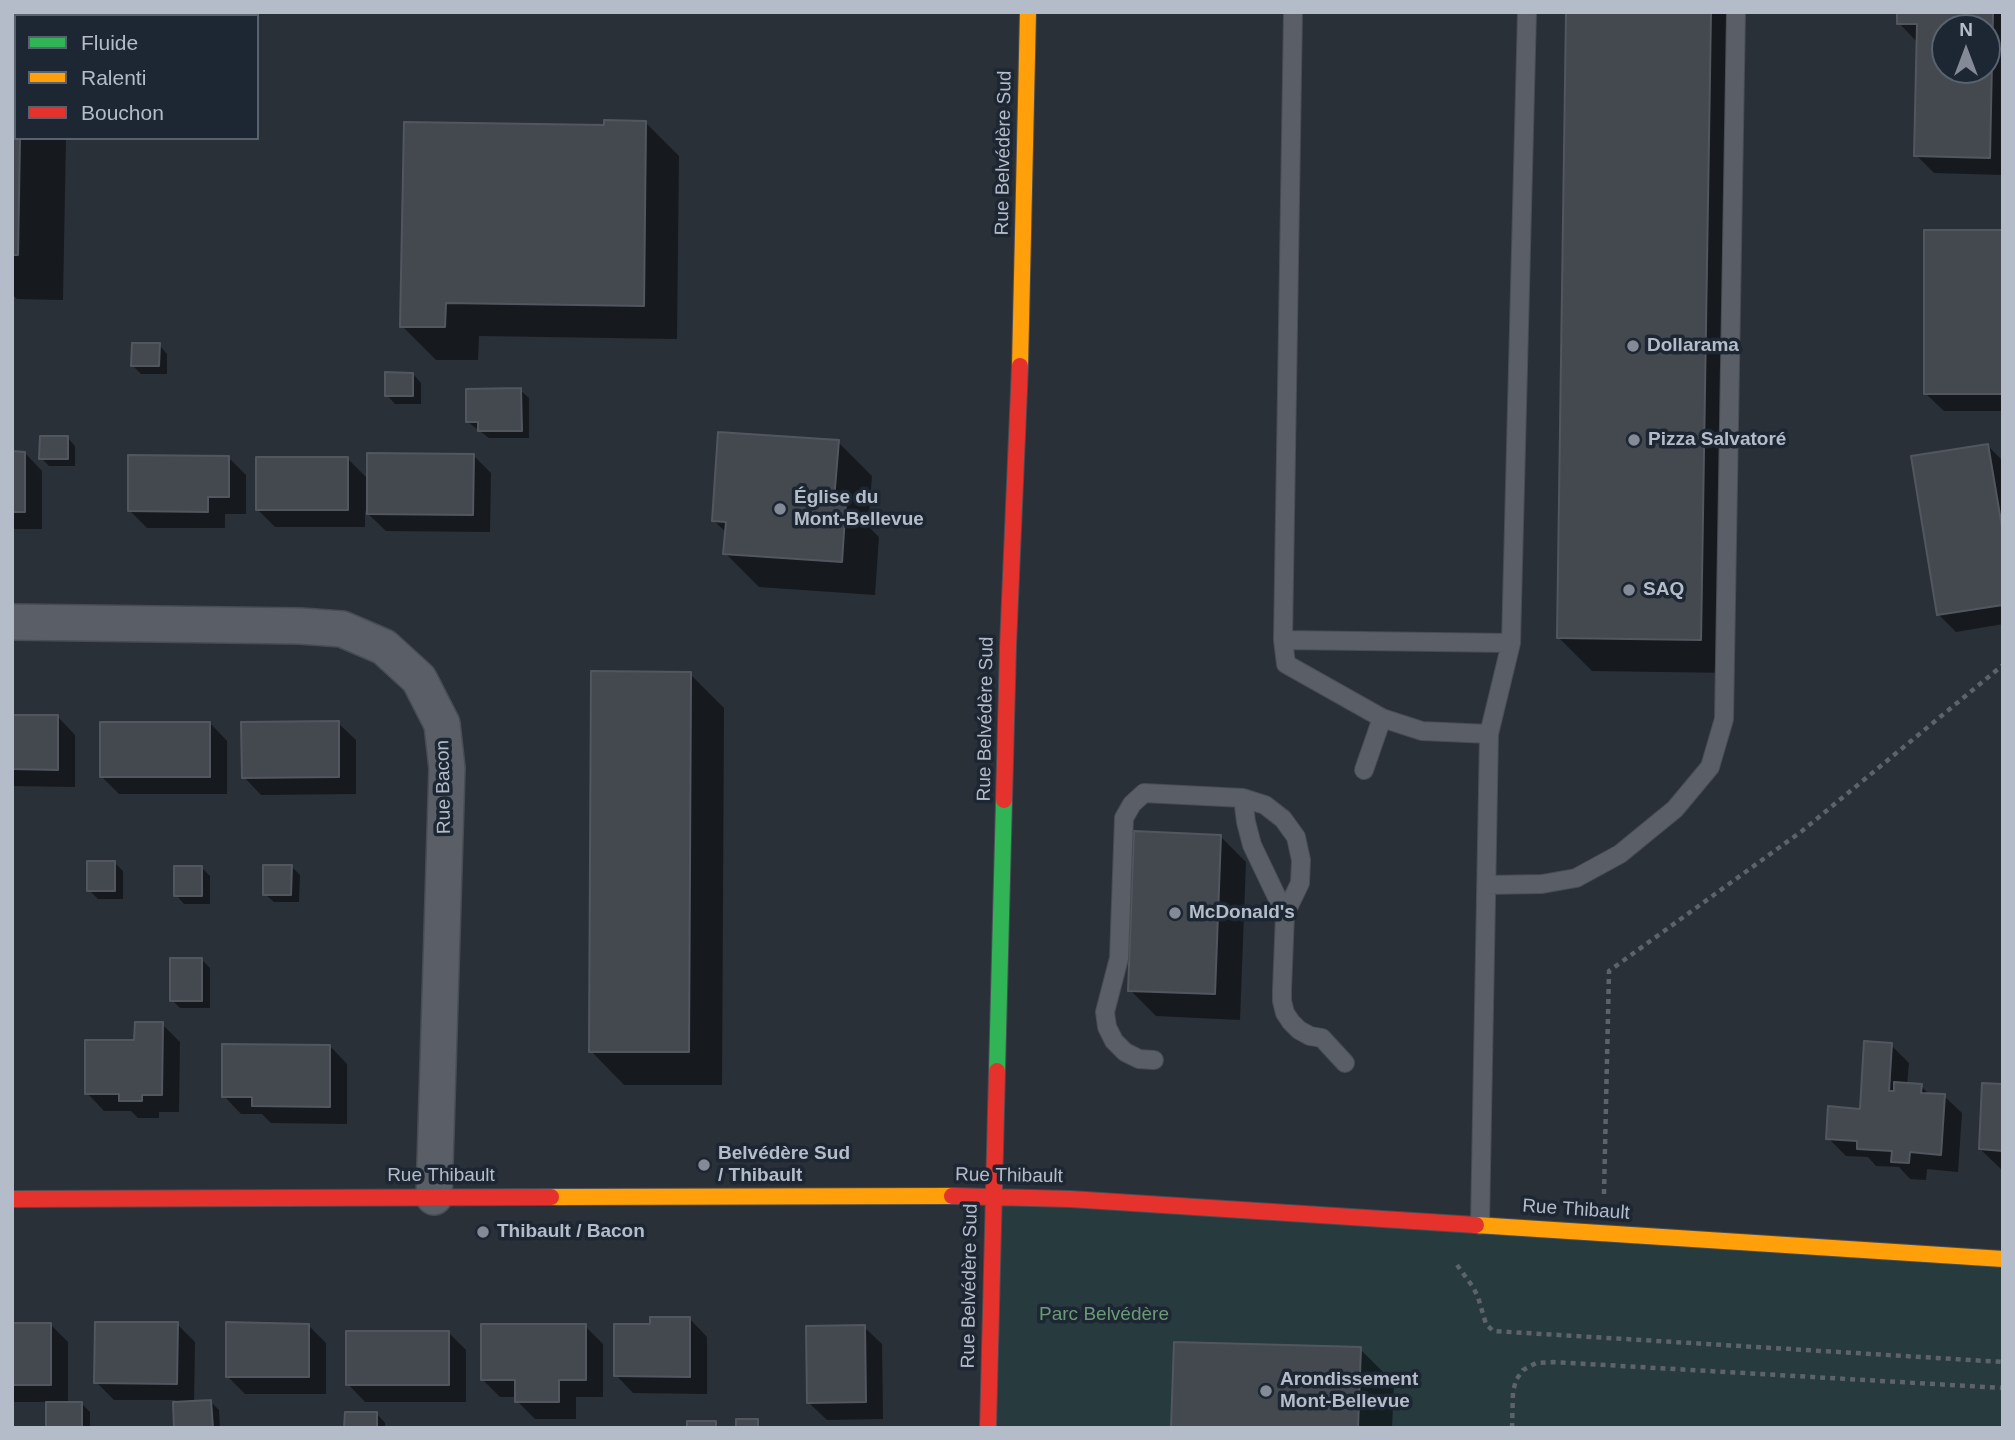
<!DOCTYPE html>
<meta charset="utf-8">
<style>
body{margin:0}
#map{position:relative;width:2015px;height:1440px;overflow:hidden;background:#2a3038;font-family:Arial,sans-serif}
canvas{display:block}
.frame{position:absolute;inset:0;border:14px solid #b4bcc9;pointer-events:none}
.legend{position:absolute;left:14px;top:14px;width:245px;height:126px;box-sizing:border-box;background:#1d2633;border:2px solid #59626f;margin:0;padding:9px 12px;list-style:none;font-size:21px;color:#b4bcc9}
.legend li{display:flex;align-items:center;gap:14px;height:35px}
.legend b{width:35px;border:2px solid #59626f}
.north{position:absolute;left:1931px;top:14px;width:70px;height:70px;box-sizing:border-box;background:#1d2633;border:2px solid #59626f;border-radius:50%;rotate:0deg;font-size:19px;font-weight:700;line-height:28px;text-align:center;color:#b4bcc9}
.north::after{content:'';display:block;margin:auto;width:24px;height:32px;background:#848b96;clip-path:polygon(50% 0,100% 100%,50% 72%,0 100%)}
</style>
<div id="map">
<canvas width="2015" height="1440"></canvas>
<div class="frame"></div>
<ul class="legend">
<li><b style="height:9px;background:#30b455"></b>Fluide</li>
<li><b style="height:9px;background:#ff9f0a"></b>Ralenti</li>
<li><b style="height:9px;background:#e5322d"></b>Bouchon</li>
</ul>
<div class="north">N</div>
</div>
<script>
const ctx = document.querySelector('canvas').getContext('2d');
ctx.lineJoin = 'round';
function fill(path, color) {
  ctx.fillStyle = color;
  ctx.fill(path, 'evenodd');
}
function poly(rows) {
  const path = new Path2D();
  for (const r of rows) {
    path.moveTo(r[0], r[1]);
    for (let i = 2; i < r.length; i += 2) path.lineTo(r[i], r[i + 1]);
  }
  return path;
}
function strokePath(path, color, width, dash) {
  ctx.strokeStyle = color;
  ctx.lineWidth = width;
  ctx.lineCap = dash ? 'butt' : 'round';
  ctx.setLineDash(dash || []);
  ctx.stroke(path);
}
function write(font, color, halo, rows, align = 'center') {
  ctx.font = font + ' Arial,sans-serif';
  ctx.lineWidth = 7;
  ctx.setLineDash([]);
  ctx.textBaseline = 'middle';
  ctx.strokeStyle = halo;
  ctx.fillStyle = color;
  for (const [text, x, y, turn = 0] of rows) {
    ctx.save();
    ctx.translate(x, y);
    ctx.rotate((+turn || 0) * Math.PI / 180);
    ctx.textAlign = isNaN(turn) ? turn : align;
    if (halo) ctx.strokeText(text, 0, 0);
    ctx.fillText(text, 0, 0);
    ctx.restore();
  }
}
const green = poly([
 [994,1196,2003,1259,2003,1428,988,1428]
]);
const shadow = poly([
 [12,12,68,12,68,16,16,16,16,138,66,138,63,300,17,299,12,294],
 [1568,12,1744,12,1734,673,1592,671,1558,637],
 [1899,12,2003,12,2003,175,1934,173,1916,155,1918,41,1916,41,1899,23],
 [1945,28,1987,28,1987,70,1945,70],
 [646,123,679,156,677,339,479,336,478,360,436,360,402,326,605,127],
 [2003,231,2003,411,1944,411,1926,394],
 [159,345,167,354,167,374,141,374,133,366],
 [413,374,421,383,421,404,395,404,387,395],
 [520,390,529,398,529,438,489,438,468,422],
 [67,437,75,446,75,466,49,466,41,458],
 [838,442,872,476,868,526,879,537,875,595,759,587,725,553,727,533,714,521],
 [1988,446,2003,461,2003,624,1956,632,1938,614],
 [12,453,25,453,42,471,42,529,12,529],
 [473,455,491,473,490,532,386,531,365,511,365,527,275,527,257,509,348,459,369,480],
 [229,458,246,475,246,514,225,514,225,528,147,528,129,510],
 [690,674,724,708,722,1085,624,1085,591,1051],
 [12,717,58,717,75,735,75,787,12,786],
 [210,723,227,741,227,794,119,794,101,776],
 [338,723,356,740,356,794,261,795,244,777],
 [1220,836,1246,862,1240,1020,1156,1016,1130,990],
 [115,863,123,871,123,899,98,899,89,890],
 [291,866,300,875,299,902,274,902,265,894],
 [202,868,210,876,210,904,184,904,176,895],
 [202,960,210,968,210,1008,180,1008,172,1000],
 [162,1024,180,1042,179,1112,159,1112,159,1118,138,1118,131,1111,104,1111,87,1093,136,1042],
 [1891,1045,1909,1063,1907,1085,1921,1086,1930,1095,1944,1096,1962,1113,1958,1172,1927,1169,1926,1180,1910,1179,1899,1167,1876,1166,1868,1157,1846,1156,1828,1138,1861,1111],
 [330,1046,347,1064,347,1124,271,1123,262,1114,241,1114,224,1096],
 [2003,1086,2003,1171,1980,1149],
 [690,1319,707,1337,707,1394,633,1393,616,1375,652,1326],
 [177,1324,195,1342,194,1402,211,1402,219,1410,220,1428,176,1428,175,1400,114,1400,96,1382],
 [12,1325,51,1325,68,1342,68,1404,82,1404,90,1412,90,1428,47,1428,48,1402,12,1402],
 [308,1325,326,1343,326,1394,245,1394,227,1376],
 [585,1326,603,1344,603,1397,576,1397,576,1419,535,1419,517,1401,517,1397,500,1397,482,1379],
 [864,1327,882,1344,883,1419,827,1420,809,1403],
 [448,1332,466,1350,466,1402,365,1402,348,1384],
 [1360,1349,1394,1383,1392,1428,1172,1428],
 [377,1414,385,1423,385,1428,346,1428]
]);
const building = poly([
 [12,12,22,12,22,16,16,16,16,138,20,138,18,255,12,255,12,12],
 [1566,12,1711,12,1701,640,1557,638,1566,12],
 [1897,12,1993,12,1990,158,1914,156,1917,24,1897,24,1897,12],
 [1945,28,1987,28,1987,70,1945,70,1945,28],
 [604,120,646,121,644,306,446,303,445,327,400,327,404,122,604,125,604,120],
 [1924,230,2003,230,2003,394,1924,394,1924,230],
 [132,343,160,343,159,366,131,366,132,343],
 [385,372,413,373,413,396,385,396,385,372],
 [521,388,522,431,478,431,478,422,466,422,466,389,521,388],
 [718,432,839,440,834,500,846,501,842,562,723,554,726,522,712,521,718,432],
 [40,436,68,436,68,459,39,459,40,436],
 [1988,444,2003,533,2003,605,1937,615,1911,456,1988,444],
 [12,451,25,452,25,512,12,512,12,451],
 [367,453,474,454,473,515,367,514,367,453],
 [128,455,229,456,229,497,208,497,208,512,128,511,128,455],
 [256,457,348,457,348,510,256,510,256,457],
 [591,671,691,672,689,1052,589,1052,591,671],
 [12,715,58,715,58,770,12,769,12,715],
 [339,721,339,777,242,778,241,722,339,721],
 [100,722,210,722,210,777,100,777,100,722],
 [1134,831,1221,835,1215,994,1128,991,1134,831],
 [87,861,115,861,115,891,87,891,87,861],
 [263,865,292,865,291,895,263,895,263,865],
 [174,866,202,866,202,896,174,896,174,866],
 [170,958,202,958,202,1001,170,1001,170,958],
 [135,1022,163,1022,162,1095,142,1095,142,1101,119,1101,119,1094,85,1094,85,1040,134,1040,135,1022],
 [1864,1041,1892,1043,1889,1091,1894,1091,1894,1082,1922,1084,1921,1093,1945,1094,1941,1155,1910,1152,1909,1163,1891,1162,1892,1151,1857,1149,1857,1141,1826,1139,1828,1106,1860,1109,1864,1041],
 [222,1044,330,1045,330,1107,252,1106,252,1097,222,1097,222,1044],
 [1982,1083,2003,1084,2003,1151,1979,1149,1982,1083],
 [650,1317,690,1317,690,1377,614,1376,614,1324,650,1324,650,1317],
 [95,1322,178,1322,177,1384,94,1383,95,1322],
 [226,1322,309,1324,309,1377,226,1377,226,1322],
 [12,1323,51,1323,51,1385,12,1385,12,1323],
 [481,1324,586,1324,586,1380,559,1380,559,1402,515,1402,515,1380,481,1380,481,1324],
 [865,1325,866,1402,807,1403,806,1326,865,1325],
 [346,1331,449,1331,449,1385,346,1385,346,1331],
 [1174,1342,1361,1347,1358,1428,1171,1428,1174,1342],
 [211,1400,213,1428,174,1428,173,1402,211,1400],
 [46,1402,82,1402,82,1428,46,1428,46,1402],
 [345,1412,377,1412,377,1428,344,1428,345,1412],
 [736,1419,758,1419,758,1428,736,1428,736,1419],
 [687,1421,716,1421,716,1428,687,1428,687,1421]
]);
const path = poly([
 [1604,1194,1609,971,1802,831,2003,665],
 [1457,1265,1473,1287,1478,1297,1486,1324,1493,1331,2003,1362],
 [1512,1428,1513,1392,1516,1380,1523,1370,1536,1363,1553,1362,2003,1388]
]);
const lane = poly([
 [1293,12,1283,640,1511,643],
 [1283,640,1286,664,1382,718,1422,731,1489,734],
 [1364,770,1382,718],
 [1243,798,1246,822,1252,845,1285,914],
 [1486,885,1542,884,1576,878,1620,854,1675,809,1710,767,1724,719,1736,12],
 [1154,1060,1139,1059,1125,1052,1114,1041,1107,1027,1105,1012,1119,958,1124,818,1132,804,1144,793,1243,798,1265,805,1283,819,1296,837,1301,860,1300,883,1285,914,1282,990,1282,1001,1285,1013,1291,1022,1299,1030,1310,1036,1322,1038,1345,1063],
 [1480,1225,1489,734,1511,643,1527,12]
]);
const street = poly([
 [12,622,300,626,342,629,384,647,419,679,442,724,447,768,434,1197]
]);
const fast = poly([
 [997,1071,1004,800]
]);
const slow = poly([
 [1020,366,1028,12],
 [551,1197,952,1196],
 [1476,1225,2003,1259]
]);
const jam = poly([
 [1004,800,1008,646,1020,366],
 [952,1196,1070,1199,1476,1225],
 [12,1199,551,1197],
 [988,1428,997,1071]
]);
const markers = [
 [1633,346,7,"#848b96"],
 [1634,440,7,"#848b96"],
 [780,509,7,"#848b96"],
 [1629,590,7,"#848b96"],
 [1175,913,7,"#848b96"],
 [704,1165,7,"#848b96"],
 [483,1232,7,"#848b96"],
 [1266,1391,7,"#848b96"]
];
const streetNames = [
 ["Rue Belvédère Sud",1004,153,-89],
 ["Rue Belvédère Sud",986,719,-89],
 ["Rue Bacon",444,787,-91],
 ["Rue Thibault",441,1176],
 ["Rue Thibault",1009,1176,1],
 ["Rue Thibault",1576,1210,4],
 ["Rue Belvédère Sud",970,1286,-89]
];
const poiNames = [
 ["Dollarama",1647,346],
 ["Pizza Salvatoré",1648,440],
 ["Église du",794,498],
 ["Mont-Bellevue",794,520],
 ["SAQ",1643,590],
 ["McDonald's",1189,913],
 ["Belvédère Sud",718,1154],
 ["/ Thibault",718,1176],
 ["Thibault / Bacon",497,1232],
 ["Arondissement",1280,1380],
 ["Mont-Bellevue",1280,1402]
];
const parkNames = [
 ["Parc Belvédère",1104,1315]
];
fill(green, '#273a3e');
fill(shadow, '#0007');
fill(building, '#444950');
strokePath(building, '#52575f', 2);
strokePath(lane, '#484c53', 20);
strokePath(street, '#484c53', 38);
strokePath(fast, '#484c53', 18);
strokePath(slow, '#484c53', 18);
strokePath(jam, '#484c53', 18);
strokePath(path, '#5d636a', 4.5, [5, 5]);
strokePath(lane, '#5a5e66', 18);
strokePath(street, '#5a5e66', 35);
strokePath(fast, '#30b455', 16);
strokePath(slow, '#ff9f0a', 16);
strokePath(jam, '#e5322d', 16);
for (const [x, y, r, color] of markers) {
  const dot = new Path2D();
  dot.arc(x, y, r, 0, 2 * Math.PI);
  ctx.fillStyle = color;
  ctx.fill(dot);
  strokePath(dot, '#1d2633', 2.5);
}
write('19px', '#b4bcc9', '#1d2633', streetNames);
write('bold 19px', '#b4bcc9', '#1d2633', poiNames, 'left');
write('19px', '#6b9a76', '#1d2633', parkNames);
</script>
